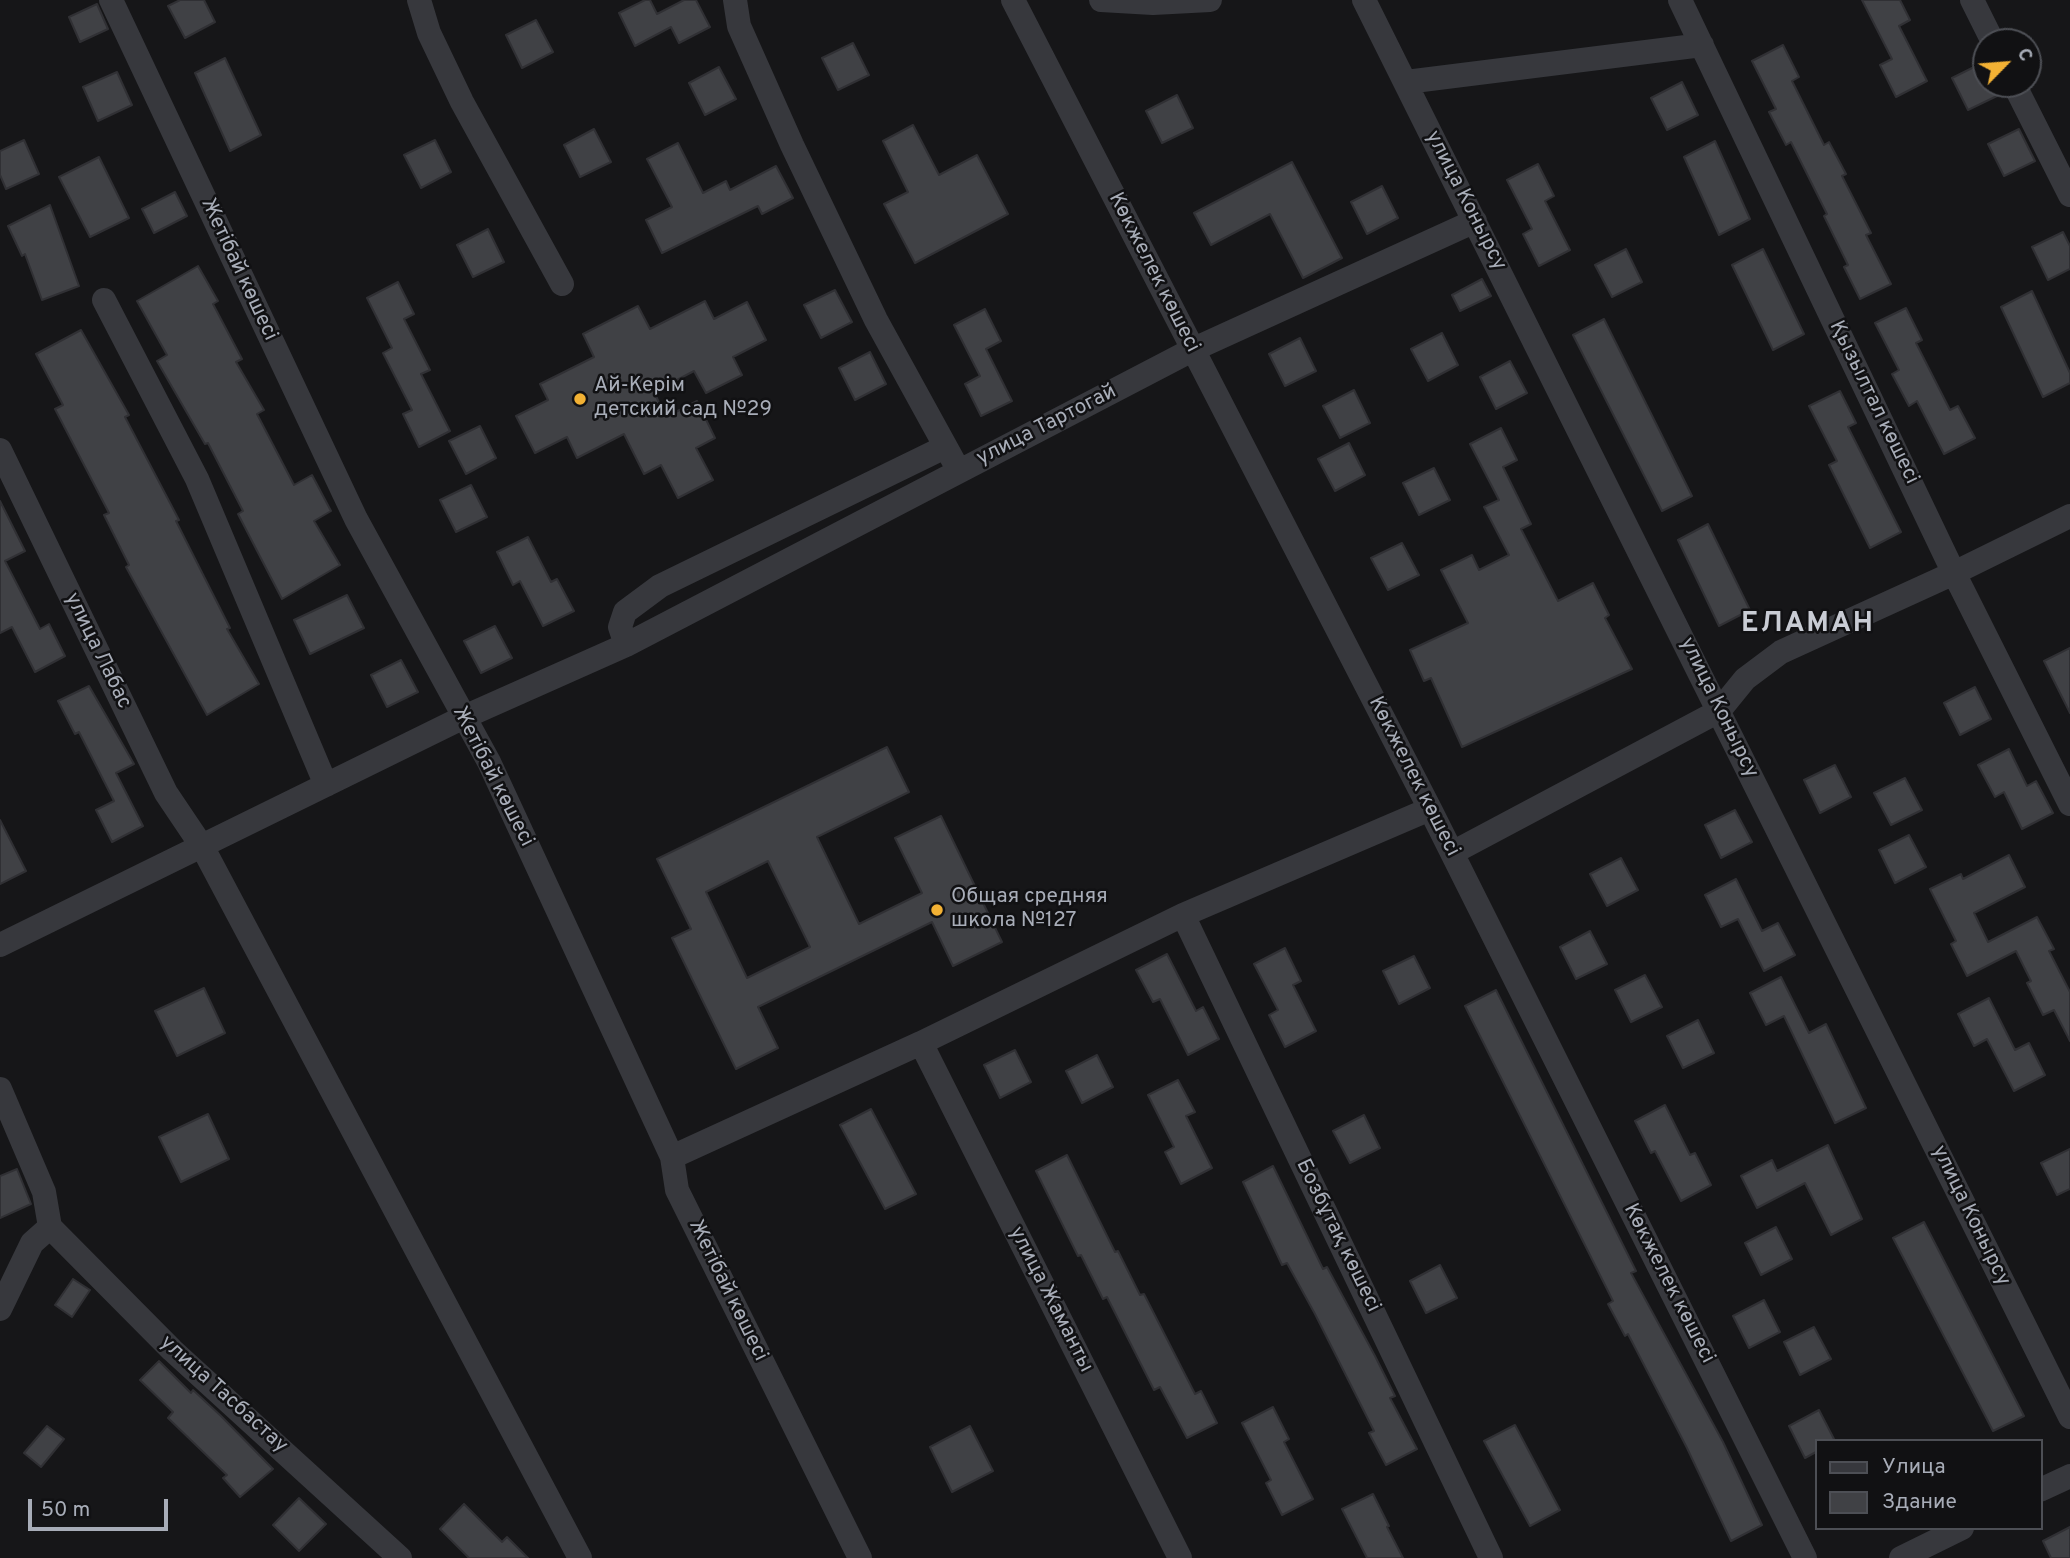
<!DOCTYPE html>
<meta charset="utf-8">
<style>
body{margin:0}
#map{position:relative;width:2070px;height:1558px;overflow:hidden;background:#161618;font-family:Overpass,sans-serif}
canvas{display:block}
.legend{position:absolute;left:1815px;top:1439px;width:228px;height:91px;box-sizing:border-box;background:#111113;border:2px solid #4d4f55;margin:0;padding:9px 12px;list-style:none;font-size:21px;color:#a8adb8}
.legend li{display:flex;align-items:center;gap:14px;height:35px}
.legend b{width:35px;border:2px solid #4d4f55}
.north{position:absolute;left:1972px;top:28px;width:70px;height:70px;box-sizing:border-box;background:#111113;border:2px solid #4d4f55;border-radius:50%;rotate:65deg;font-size:19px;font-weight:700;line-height:28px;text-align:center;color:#a8adb8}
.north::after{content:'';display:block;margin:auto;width:24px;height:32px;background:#f2b134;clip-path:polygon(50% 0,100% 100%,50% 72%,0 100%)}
.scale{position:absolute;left:28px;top:1499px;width:140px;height:32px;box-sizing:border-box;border:4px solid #a8adb8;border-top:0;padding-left:9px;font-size:21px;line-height:24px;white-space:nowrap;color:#a8adb8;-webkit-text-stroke:5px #111113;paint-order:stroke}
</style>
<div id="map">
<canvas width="2070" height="1558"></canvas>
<ul class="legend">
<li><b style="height:9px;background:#37383d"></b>Улица</li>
<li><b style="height:19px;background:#404145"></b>Здание</li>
</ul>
<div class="north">С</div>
<div class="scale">50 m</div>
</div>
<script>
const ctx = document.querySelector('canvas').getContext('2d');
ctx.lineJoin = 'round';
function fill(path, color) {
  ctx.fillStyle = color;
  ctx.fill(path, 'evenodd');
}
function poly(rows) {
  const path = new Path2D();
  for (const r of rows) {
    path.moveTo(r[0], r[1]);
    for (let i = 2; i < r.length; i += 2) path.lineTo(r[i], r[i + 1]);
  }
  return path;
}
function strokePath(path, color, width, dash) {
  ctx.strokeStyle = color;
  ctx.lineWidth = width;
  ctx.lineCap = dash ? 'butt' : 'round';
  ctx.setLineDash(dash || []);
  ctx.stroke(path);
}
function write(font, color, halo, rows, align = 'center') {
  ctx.font = font + ' Overpass,sans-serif';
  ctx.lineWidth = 5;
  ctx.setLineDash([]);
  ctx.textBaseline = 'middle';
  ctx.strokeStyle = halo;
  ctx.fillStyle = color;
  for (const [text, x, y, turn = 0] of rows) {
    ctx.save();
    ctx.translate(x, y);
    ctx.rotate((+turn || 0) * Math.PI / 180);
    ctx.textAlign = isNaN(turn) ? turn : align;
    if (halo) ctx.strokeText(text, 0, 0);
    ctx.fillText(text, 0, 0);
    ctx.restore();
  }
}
const building = poly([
 [180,0,204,0,215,22,185,38,168,6,180,0],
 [645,0,650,0,657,14,684,0,696,0,710,27,679,43,671,27,635,46,619,13,645,0],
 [1862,0,1900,0,1910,20,1899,26,1927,81,1896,97,1880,65,1892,59,1862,0],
 [97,4,108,29,80,42,69,17,97,4],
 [536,20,553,52,522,68,506,35,536,20],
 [853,43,869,75,838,90,822,58,853,43],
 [1783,45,1799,77,1792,81,1824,145,1829,142,1846,174,1842,176,1871,233,1866,235,1891,284,1860,299,1844,267,1848,265,1824,216,1827,214,1791,142,1786,145,1769,112,1776,109,1752,61,1783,45],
 [225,58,261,135,230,151,195,73,225,58],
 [1986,61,1986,84,1993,84,1999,95,1968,110,1952,78,1986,61],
 [719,67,736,99,705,115,689,83,719,67],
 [117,72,132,105,98,121,83,87,117,72],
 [1682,82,1698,115,1667,130,1651,98,1682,82],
 [1177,95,1193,128,1162,143,1146,111,1177,95],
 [913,125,939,175,977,155,1008,214,915,263,884,204,908,192,883,141,913,125],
 [594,129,611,162,580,177,564,145,594,129],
 [2019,129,2035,161,2004,176,1988,144,2019,129],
 [24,140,39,174,6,189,0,175,0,151,24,140],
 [435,140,451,172,421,188,404,155,435,140],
 [1715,141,1750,219,1719,235,1684,157,1715,141],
 [678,143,703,193,726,181,730,190,776,166,793,198,762,214,758,206,662,253,646,220,672,207,647,159,678,143],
 [99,157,129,218,90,237,59,177,99,157],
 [1292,162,1342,258,1303,278,1270,214,1211,245,1194,213,1292,162],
 [1538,164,1554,196,1545,201,1570,250,1539,266,1523,234,1532,229,1507,180,1538,164],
 [1382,186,1398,218,1367,234,1351,202,1382,186],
 [175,192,187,216,154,233,142,209,175,192],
 [50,205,79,286,42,300,25,254,22,256,8,226,50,205],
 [488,229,504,262,473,277,457,245,488,229],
 [2063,232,2070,246,2070,269,2048,280,2032,247,2063,232],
 [1626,249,1642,282,1612,297,1595,265,1626,249],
 [1763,249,1804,334,1773,350,1732,265,1763,249],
 [198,266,218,301,213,304,242,359,236,362,264,410,257,414,294,485,312,475,331,511,314,521,340,565,282,599,238,514,243,511,208,443,205,444,157,361,167,355,137,301,198,266],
 [1482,279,1491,296,1460,311,1452,295,1482,279],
 [398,282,414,314,404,319,430,370,421,374,450,431,419,447,403,414,412,410,383,353,392,348,367,298,398,282],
 [835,290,852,322,821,338,804,305,835,290],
 [2032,291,2070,373,2070,383,2043,397,2001,307,2032,291],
 [705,301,714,319,747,302,766,340,733,357,742,375,706,393,694,371,654,392,666,417,697,401,715,438,696,448,713,480,678,498,661,465,644,474,624,434,577,458,567,437,535,453,516,416,548,400,540,384,594,357,583,334,638,306,650,329,705,301],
 [1906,308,1922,340,1916,343,1950,410,1958,406,1975,438,1944,454,1917,401,1909,406,1892,374,1899,370,1875,323,1906,308],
 [985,309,1001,341,986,349,1012,401,981,416,965,384,980,376,954,325,985,309],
 [1604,319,1692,496,1662,511,1573,335,1604,319],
 [81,330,129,415,125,417,179,520,176,521,230,628,227,629,259,684,207,715,126,567,129,565,104,515,109,513,55,409,63,405,36,354,81,330],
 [1442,333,1458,365,1428,381,1411,349,1442,333],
 [1300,338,1316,371,1285,386,1269,354,1300,338],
 [870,352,886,384,855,400,839,368,870,352],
 [1510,361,1527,393,1496,409,1480,377,1510,361],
 [1354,390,1370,423,1340,438,1323,406,1354,390],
 [1840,391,1856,423,1848,427,1901,532,1870,548,1829,465,1837,461,1809,406,1840,391],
 [480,426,496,458,466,474,449,441,480,426],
 [1501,428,1517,460,1503,467,1531,524,1521,529,1558,601,1593,583,1609,615,1605,618,1632,669,1462,747,1431,678,1424,681,1410,650,1468,623,1441,570,1472,555,1479,570,1509,555,1484,507,1499,500,1470,444,1501,428],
 [1349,443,1365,475,1335,491,1318,459,1349,443],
 [1434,468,1450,500,1419,515,1403,483,1434,468],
 [471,485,487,517,456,532,440,500,471,485],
 [0,501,25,551,5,561,40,629,49,624,65,656,35,672,12,627,0,633,0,501],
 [1708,524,1750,610,1719,626,1678,540,1708,524],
 [528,537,551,582,557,579,574,611,543,626,520,581,513,585,497,552,528,537],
 [1402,543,1419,575,1388,590,1371,558,1402,543],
 [347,595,364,628,310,654,294,620,347,595],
 [495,626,512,658,481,673,464,641,495,626],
 [2070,648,2070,713,2044,661,2070,648],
 [401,660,418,692,387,707,371,675,401,660],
 [89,686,134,764,116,773,143,826,112,842,96,810,114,801,79,732,75,734,58,701,89,686],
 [1975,687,1991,719,1960,735,1944,703,1975,687],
 [887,747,909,792,817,837,859,924,922,893,895,838,941,816,1002,942,953,966,932,922,758,1007,778,1048,736,1069,672,938,691,929,657,859,887,747],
 [768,861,810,947,747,978,706,892,768,861],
 [2009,749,2027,786,2036,781,2053,813,2022,829,2004,792,1995,797,1978,765,2009,749],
 [1835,765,1851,797,1820,813,1804,780,1835,765],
 [1905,778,1922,810,1891,825,1874,793,1905,778],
 [1735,810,1752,842,1721,858,1705,825,1735,810],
 [0,820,26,871,0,884,0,820],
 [1909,835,1926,867,1895,883,1879,850,1909,835],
 [2009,855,2025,887,1974,913,1988,942,2037,917,2054,949,2049,951,2070,992,2070,1041,2054,1010,2043,1015,2027,983,2031,981,2016,951,1967,976,1951,944,1956,941,1930,889,1961,874,1963,879,2009,855],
 [1621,858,1638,890,1607,906,1590,874,1621,858],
 [1736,879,1762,931,1778,923,1795,955,1764,971,1738,919,1721,927,1705,895,1736,879],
 [1590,931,1607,964,1576,979,1560,947,1590,931],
 [1285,948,1301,981,1293,985,1316,1031,1285,1047,1269,1015,1278,1010,1254,964,1285,948],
 [1167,954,1196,1011,1203,1007,1219,1039,1188,1055,1160,999,1153,1002,1136,970,1167,954],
 [1414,956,1430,988,1399,1004,1383,971,1414,956],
 [1645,975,1662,1007,1631,1022,1615,990,1645,975],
 [1781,977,1809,1033,1826,1024,1866,1108,1835,1123,1784,1016,1766,1025,1750,993,1781,977],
 [204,988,225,1033,177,1056,155,1011,204,988],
 [1496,990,1636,1271,1631,1273,1723,1442,1762,1525,1731,1541,1687,1448,1628,1334,1625,1336,1608,1304,1613,1301,1465,1006,1496,990],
 [1989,998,2015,1050,2029,1043,2045,1075,2014,1091,1987,1039,1974,1046,1958,1014,1989,998],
 [1698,1020,1714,1053,1683,1068,1667,1036,1698,1020],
 [1015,1050,1031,1082,1000,1098,984,1065,1015,1050],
 [1097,1055,1113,1087,1082,1103,1066,1071,1097,1055],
 [1178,1080,1195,1112,1186,1116,1212,1168,1181,1184,1165,1152,1174,1147,1148,1095,1178,1080],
 [1665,1105,1690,1155,1695,1153,1711,1185,1681,1201,1655,1151,1651,1153,1635,1121,1665,1105],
 [871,1109,916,1194,885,1209,840,1125,871,1109],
 [208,1114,229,1159,181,1182,159,1137,208,1114],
 [1364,1115,1380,1148,1350,1163,1333,1131,1364,1115],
 [1828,1145,1862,1219,1831,1235,1805,1183,1757,1208,1741,1176,1772,1160,1777,1171,1828,1145],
 [2070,1149,2070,1189,2057,1195,2041,1163,2070,1149],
 [1067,1155,1115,1252,1118,1251,1140,1295,1144,1294,1195,1394,1201,1391,1217,1423,1187,1438,1160,1387,1154,1390,1107,1297,1103,1299,1081,1255,1078,1256,1036,1171,1067,1155],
 [1273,1166,1323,1269,1327,1267,1375,1356,1395,1396,1390,1398,1417,1449,1386,1465,1369,1433,1374,1431,1315,1314,1287,1263,1282,1265,1243,1182,1273,1166],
 [17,1169,31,1204,0,1218,0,1176,17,1169],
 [1924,1222,2024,1416,1993,1431,1893,1238,1924,1222],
 [1776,1227,1792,1259,1761,1275,1745,1243,1776,1227],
 [1440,1265,1457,1298,1426,1313,1410,1281,1440,1265],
 [73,1279,90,1290,72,1317,55,1305,73,1279],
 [1764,1300,1780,1332,1749,1348,1733,1316,1764,1300],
 [1814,1327,1831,1359,1800,1375,1784,1342,1814,1327],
 [159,1361,191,1393,193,1390,221,1416,273,1469,240,1497,223,1478,227,1475,168,1418,173,1412,140,1380,159,1361],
 [1273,1407,1289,1439,1284,1442,1313,1499,1282,1515,1266,1483,1271,1480,1242,1423,1273,1407],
 [1819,1410,1835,1441,1816,1441,1816,1452,1805,1458,1789,1426,1819,1410],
 [1515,1425,1560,1510,1530,1526,1484,1441,1515,1425],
 [47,1426,64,1439,41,1467,24,1453,47,1426],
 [970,1426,993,1471,952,1492,930,1447,970,1426],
 [1373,1494,1389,1526,1387,1527,1403,1558,1367,1558,1342,1509,1373,1494],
 [299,1498,326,1524,299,1551,273,1525,299,1498],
 [464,1504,502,1542,507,1537,528,1558,469,1558,440,1529,464,1504],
 [2070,1527,2070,1558,2051,1558,2043,1541,2070,1527]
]);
const minor = poly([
 [111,0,356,519,489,762,672,1157,677,1190,860,1558],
 [419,0,429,33,462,102,562,284],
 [735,0,739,26,792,145,876,320,959,471],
 [1013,0,1430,809,1805,1558],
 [1101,0,1153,3,1210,0],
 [1364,0,2070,1417],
 [1680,0,1949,563,2070,804],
 [1972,0,1993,42],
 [1406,82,1702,45],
 [2014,84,2070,195],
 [104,300,197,479,326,785],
 [0,450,166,793,203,848,580,1558],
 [626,645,620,627,625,612,660,586,945,447],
 [1452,853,1719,711,1745,679,1781,652,1954,573,2070,516],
 [1183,915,1491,1558],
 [0,945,462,718,626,645,1192,350,1475,221],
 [921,1043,1180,1558],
 [0,1089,44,1192,50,1227],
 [672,1157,921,1043,1183,915,1430,809],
 [0,1309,32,1243,50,1227,172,1350,400,1558],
 [2040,1490,2070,1476],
 [1901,1558,1962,1528]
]);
const markers = [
 [580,399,7,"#f2b134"],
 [937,910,7,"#f2b134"]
];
const streetNames = [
 ["улица Конырсу",1465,201,63],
 ["Жетібай көшесі",238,270,65],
 ["Көкжелек көшесі",1153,273,63],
 ["Қызылтал көшесі",1873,403,64],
 ["улица Тартогай",1047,426,-27],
 ["улица Лабас",97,651,64],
 ["улица Конырсу",1718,708,64],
 ["Жетібай көшесі",492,777,63],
 ["Көкжелек көшесі",1413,777,63],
 ["улица Конырсу",1970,1216,64],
 ["Бозбұтақ көшесі",1337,1236,64],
 ["Көкжелек көшесі",1668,1284,63],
 ["Жетібай көшесі",727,1291,64],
 ["улица Жаманты",1050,1300,63],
 ["улица Тасбастау",223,1395,42]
];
const poiNames = [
 ["Ай-Керім",594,387],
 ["детский сад №29",594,411],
 ["Общая средняя",951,898],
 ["школа №127",951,922]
];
const districtNames = [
 ["ЕЛАМАН",1808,625]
];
fill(building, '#404145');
strokePath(building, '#303034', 2);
strokePath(minor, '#37383d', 24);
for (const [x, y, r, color] of markers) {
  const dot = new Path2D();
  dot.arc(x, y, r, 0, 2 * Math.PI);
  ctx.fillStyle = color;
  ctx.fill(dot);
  strokePath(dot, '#111113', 2.5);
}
write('21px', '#a8adb8', '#111113', streetNames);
write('21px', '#a8adb8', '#111113', poiNames, 'left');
ctx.letterSpacing = '2px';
write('bold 28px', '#c9ccd4', '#111113', districtNames);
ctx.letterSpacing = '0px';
</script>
